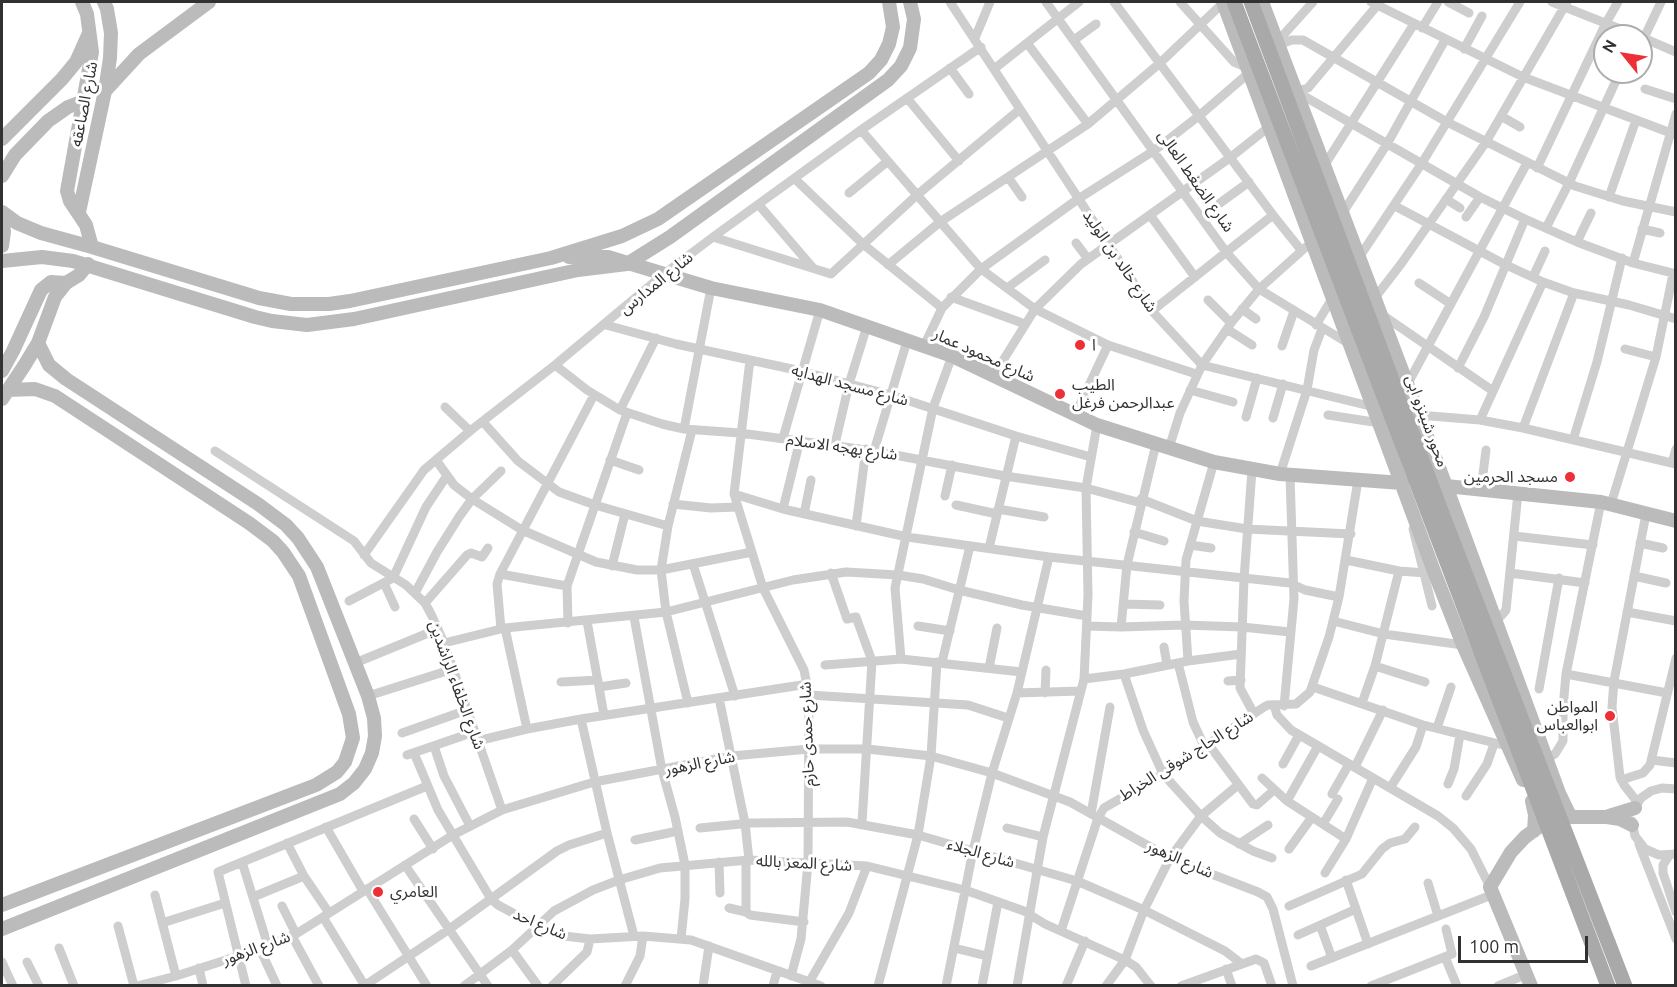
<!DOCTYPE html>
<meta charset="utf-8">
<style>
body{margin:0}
#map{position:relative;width:1677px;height:987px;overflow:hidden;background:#fff;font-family:Ubuntu,sans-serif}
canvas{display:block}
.frame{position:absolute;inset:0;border:3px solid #313131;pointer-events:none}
.north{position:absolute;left:1593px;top:24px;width:60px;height:60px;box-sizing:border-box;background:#fff;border:2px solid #adadad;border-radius:50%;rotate:300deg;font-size:16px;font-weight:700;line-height:24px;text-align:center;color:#313131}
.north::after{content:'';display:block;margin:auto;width:21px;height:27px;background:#ed2f36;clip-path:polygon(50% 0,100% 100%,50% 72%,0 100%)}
.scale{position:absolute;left:1458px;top:936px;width:130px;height:27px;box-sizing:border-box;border:3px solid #313131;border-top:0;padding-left:8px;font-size:18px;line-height:21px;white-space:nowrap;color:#313131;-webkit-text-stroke:4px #fff;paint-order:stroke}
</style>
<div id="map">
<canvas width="1677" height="987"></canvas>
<div class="frame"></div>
<div class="north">N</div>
<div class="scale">100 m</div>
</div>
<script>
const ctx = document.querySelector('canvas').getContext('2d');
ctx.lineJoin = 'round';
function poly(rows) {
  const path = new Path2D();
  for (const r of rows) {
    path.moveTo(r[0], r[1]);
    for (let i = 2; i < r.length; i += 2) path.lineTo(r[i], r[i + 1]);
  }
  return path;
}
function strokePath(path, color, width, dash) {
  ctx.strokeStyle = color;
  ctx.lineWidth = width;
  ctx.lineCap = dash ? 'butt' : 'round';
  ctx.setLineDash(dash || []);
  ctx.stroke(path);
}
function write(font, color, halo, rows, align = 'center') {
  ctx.font = font + ' Ubuntu,"Noto Sans Arabic",sans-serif';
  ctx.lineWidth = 6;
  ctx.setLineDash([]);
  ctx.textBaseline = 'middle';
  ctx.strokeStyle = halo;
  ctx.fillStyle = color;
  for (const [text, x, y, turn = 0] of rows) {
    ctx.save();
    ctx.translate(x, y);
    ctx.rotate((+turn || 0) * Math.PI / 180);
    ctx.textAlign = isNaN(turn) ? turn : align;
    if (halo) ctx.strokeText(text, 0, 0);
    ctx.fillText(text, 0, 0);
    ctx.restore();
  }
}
const street = poly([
 [950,2,1152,311,1202,365,1374,407],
 [1046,2,1226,252,1259,289,1351,345],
 [1114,2,1273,215,1301,250],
 [1180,2,1234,62,1248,68],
 [1371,2,1523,77,1676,135],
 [1448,2,1469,13],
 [1552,2,1638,36],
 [1422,28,1438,2],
 [1641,37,1676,52],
 [975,38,990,2],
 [1644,38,1661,2],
 [1074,40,1096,24],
 [1277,42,1313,2],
 [1027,43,1088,124],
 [1278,45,1292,40,1303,40,1447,122,1575,186,1623,201,1676,212],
 [1464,49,1482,16],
 [950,68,969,94],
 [994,69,1079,2],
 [1294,88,1301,90,1308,88,1380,2],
 [1645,89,1676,99],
 [1295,91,1480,197,1525,219,1577,242,1633,263,1676,274],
 [907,98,959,161],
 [1501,116,1520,127],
 [861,130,981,269,1035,309,1108,345,1196,374],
 [1324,166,1414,24],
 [1537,168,1606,23,1618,2],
 [1008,177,1022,197],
 [795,179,863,244,942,308],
 [849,193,888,161],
 [1609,197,1636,120],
 [1446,199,1460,208],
 [1220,203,1249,182],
 [759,205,813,268],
 [1395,206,1504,264,1543,282,1574,293,1629,305,1676,319],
 [1342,214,1387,144,1445,40],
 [1150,215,1195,277],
 [1466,217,1480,197],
 [1546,228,1569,183,1620,72],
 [1642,229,1660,233],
 [713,237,831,274,917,195,1019,110],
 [1577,242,1591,213],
 [1076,243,1088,259],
 [1358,259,1422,163,1520,2],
 [1633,263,1676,114],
 [888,265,940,222,1088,124,1160,63,1224,2],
 [1533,277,1545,251],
 [1419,283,1451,304],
 [1007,288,1045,260],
 [951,297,1025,324],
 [1374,299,1401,264,1486,142,1567,2],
 [1208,300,1231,323],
 [1242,309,1256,319],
 [1152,311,1273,215],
 [1381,314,1493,391],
 [606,325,676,344,801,371,891,395,1016,436,1091,457],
 [1316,325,1333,297],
 [1227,329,1252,345],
 [924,346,942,308,981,269,1078,199,1155,150,1200,115,1250,72],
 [1282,346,1294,311],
 [1625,349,1656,357],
 [750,360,734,494,763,588,804,670,809,695,808,863,801,939,791,976],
 [555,365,587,390,620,410,662,424,684,429,740,433,874,451,1005,476,1086,488,1141,503],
 [1458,368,1484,317,1525,219],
 [994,375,1035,309,1081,264,1231,157,1270,126],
 [1407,385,1527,163],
 [1190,390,1233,402],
 [445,407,470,431],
 [620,410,656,338],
 [1075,415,1108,345],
 [1328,415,1380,423],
 [1418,415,1480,420,1523,428,1676,464],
 [1246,417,1257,378],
 [1273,418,1283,384],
 [1480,420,1543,282],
 [483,422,518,461,559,492,595,505,668,526],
 [1523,428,1574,293],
 [684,429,711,288],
 [783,438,820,310],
 [1573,440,1597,362,1622,258],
 [835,444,849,384,867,326],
 [1169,448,1180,413,1202,365,1231,323,1259,289,1306,247],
 [215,451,354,541,371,563,406,585,425,603,432,616,444,643,502,810],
 [874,451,907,341],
 [436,460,454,485,472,499,522,530,596,562,637,570,661,570,752,552],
 [610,460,639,470],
 [1672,463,1676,449],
 [1252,470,1244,579,1240,688,1254,714],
 [1280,474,1307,390,1314,350,1322,329],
 [1481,490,1486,450],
 [734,494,783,509,907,537,1049,557,1290,583,1305,590,1339,597],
 [945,496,952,465],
 [1141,499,1197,521,1247,529,1351,534],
 [673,504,711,508,737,507],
 [1611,504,1656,357,1673,274],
 [956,505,997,514],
 [783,509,800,440],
 [998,509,1044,517],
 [804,514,811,480],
 [856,526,866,449],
 [1413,529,1432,606],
 [1134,532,1164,541],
 [1514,536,1593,545],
 [1640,543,1663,548],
 [1190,545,1211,548],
 [989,548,1016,436],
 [364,555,424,470,470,431,555,365,664,274,713,237,861,130,981,47],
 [1346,560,1399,571,1426,573],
 [693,564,735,696],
 [612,566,625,514],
 [831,573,847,619,856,617,872,661,862,823],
 [1510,573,1585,583],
 [500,574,567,586],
 [1634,576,1666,583],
 [384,583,395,607],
 [415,593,437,552,459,517,472,499,501,471],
 [349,601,393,578,426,507,446,477],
 [425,603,467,555,471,553,482,557,488,548],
 [1123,604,1160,605],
 [1627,612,1676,621],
 [634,617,662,770,675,817,685,865,685,899,681,939],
 [1494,618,1501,616,1506,610,1518,493],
 [587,621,604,715],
 [1333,621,1384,634,1463,645],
 [568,623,567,586,627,413],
 [918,626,950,631],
 [1087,626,1121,627,1184,625,1242,627,1290,632],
 [1121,627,1127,565,1156,444],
 [505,628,527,729],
 [501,629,497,584,500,574,594,395],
 [444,643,505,628,666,612,793,580,846,572,898,575,923,579,959,590,1022,605,1087,616],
 [1164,647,1167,665],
 [901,659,895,588,933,408,952,356],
 [1188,661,1184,601,1186,560,1214,462],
 [942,662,970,546],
 [355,663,438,629],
 [1178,663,1193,722,1205,748],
 [825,665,901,659,1022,672],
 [1375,666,1425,682],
 [989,668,997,628],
 [1124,674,1143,730,1163,774,1201,816,1220,833,1253,851,1272,858],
 [1566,674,1667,693],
 [1084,679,1124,674,1188,661,1241,654],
 [1228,681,1241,680],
 [561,682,598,680],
 [599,687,626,683],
 [1313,687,1423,725,1507,746],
 [1539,689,1559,578],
 [1017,693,1080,691],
 [1045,693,1046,670],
 [809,695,968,705,1008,718],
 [368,696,453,669],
 [719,698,745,823,749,860],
 [688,703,666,612,661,570,668,526,692,430],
 [1362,703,1375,666,1399,571],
 [1274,705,1277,715,1291,730,1438,816,1453,828,1471,849,1490,887],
 [1284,706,1294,599,1290,475],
 [581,719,607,833,634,936],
 [1437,728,1451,687],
 [402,733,467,710],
 [477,741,527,729,581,719,808,684],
 [1209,745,1253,804,1257,805,1274,790],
 [434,746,444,776,470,826],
 [414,753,438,810,491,899,498,905,537,926,564,936,590,939,643,936,691,940,821,986],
 [407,755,474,732],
 [1547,759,1555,754,1563,741,1563,708,1566,674,1601,502],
 [1652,760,1676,763],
 [1283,764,1299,735],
 [1355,767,1383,710],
 [1262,778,1287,801,1346,839],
 [1621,780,1643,773,1650,765,1676,658],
 [1448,784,1454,769,1460,735],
 [1390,788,1416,747,1423,725],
 [1332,794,1349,764],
 [1466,796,1487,764,1494,744],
 [1287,801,1318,746],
 [1638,803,1624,785,1620,777,1612,707,1614,681,1646,514],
 [1635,808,1641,798,1651,791,1662,788,1676,789],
 [1091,814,1110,707],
 [414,819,433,849],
 [1632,821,1635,836,1645,849,1659,855,1676,854],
 [1323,824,1338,799],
 [326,827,363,891],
 [700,828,751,823,847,822,918,835,1077,881,1144,910,1225,951,1242,964],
 [1007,828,1043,837],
 [635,840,678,831],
 [287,843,304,876,329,913],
 [1239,844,1268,825],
 [1639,844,1676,939],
 [1289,849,1312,817],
 [1669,856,1663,865,1663,873,1676,912],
 [746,860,746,912,750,915,804,922],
 [242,862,268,946],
 [719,862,720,893],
 [405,865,488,986],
 [1325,873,1346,839,1373,778],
 [1346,880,1368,944],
 [1428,883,1438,916],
 [367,889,427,986],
 [155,895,176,976],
 [253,897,304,876],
 [282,906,296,934],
 [1289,906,1362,874,1382,849,1390,843,1405,839,1415,827],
 [729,908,746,912],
 [323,917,365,986],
 [162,923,225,903],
 [1320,925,1332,958],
 [118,926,134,986],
 [1061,931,1098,818,1104,808,1163,774,1264,707,1268,705,1296,704,1310,692,1329,637,1339,597,1358,480],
 [1298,935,1356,909],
 [292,936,319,986],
 [59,948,74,986],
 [954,948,987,956],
 [260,949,277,986],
 [512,950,538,986],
 [1445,957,1457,986],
 [2,962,13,986],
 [27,962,39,986],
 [1311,966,1494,894],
 [199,968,203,986],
 [1226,969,1232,986],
 [137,986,176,976,260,949,296,934,453,835,502,810,594,782,732,756,809,749,867,749,931,756,992,773,1070,802,1170,858,1258,892,1267,897,1273,909,1293,986],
 [246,986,218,872,427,786],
 [364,986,448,930,557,851,569,845,607,833],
 [464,986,512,950,554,911,593,890,619,880,660,868,749,860,867,866,965,890,1024,911,1045,924,1125,960,1136,967,1151,986],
 [552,986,587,952,590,939],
 [625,986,640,956,643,936],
 [703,986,709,946],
 [773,986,777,971],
 [807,986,849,913,867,866],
 [878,986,918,835,931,756,937,662],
 [946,986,973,851,992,773,1017,693,1049,557],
 [982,986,998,902],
 [1017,986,1043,837,1084,679,1088,595,1086,488,1097,425],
 [1066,986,1085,941],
 [1106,986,1125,960,1144,910,1170,858,1201,816,1238,785],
 [1181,986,1256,959,1264,963,1272,986],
 [1371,986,1452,954,1446,929],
 [1498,986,1527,974]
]);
const secondary = poly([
 [82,2,87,14,92,52,67,191,70,201,86,225,92,247],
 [1223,2,1435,574,1463,645,1523,780],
 [1262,2,1446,486,1559,793,1570,816],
 [105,91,139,54,209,2],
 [2,139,62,79,76,62,89,33],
 [2,176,15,155,48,121,68,107,84,101],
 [2,212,17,223,41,233,92,247,259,298,291,304,329,304,350,301,551,258,622,236,658,219,869,73,881,60,889,44,893,27,889,2],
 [79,212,105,91,110,58,111,33,107,9,104,2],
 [2,214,4,232,2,246],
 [569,257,608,257,711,288,820,310,952,356,1097,425,1214,462,1280,474,1402,483],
 [2,261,42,257,73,261,255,317,272,321,307,325,354,319,578,270,627,264,670,237,888,80,901,66,910,48,914,19,910,2],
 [2,371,13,351,41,290,51,282,66,283],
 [2,399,24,366,38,343,55,297,66,283,79,275,88,264],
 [1446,486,1601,502,1676,521],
 [1532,801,1535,815,1534,831],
 [1609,816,1635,808],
 [1564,817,1607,817,1620,819,1632,825],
 [2,905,316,785,337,772,345,762,353,738,349,714,299,576,283,552,273,541,249,523,55,396,35,389,8,390],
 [2,929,340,794,354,783,365,769,372,753,375,736,374,718,368,696,317,567,298,538,286,525,258,504,66,379,49,365,38,343],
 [1531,986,1490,887,1511,852,1525,837,1540,826]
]);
const primary = poly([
 [1234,2,1608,986],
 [1251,2,1443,516,1625,986]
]);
const markers = [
 [1080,345,6,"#ed2f36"],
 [1060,394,6,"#ed2f36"],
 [1570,477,6,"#ed2f36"],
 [1610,716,6,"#ed2f36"],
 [378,892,6,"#ed2f36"]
];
const streetNames = [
 ["شارع الصاعقه",84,104,-79],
 ["شارع الضغط العالى",1196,181,55],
 ["شارع خالد بن الوليد",1120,261,56],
 ["شارع المدارس",656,283,-39],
 ["شارع محمود عمار",984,355,24],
 ["شارع مسجد الهدايه",850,385,15],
 ["محور شينزو ابى",1427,421,70],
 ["شارع بهجه الاسلام",842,447,8],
 ["شارع الخلفاء الراشدين",457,685,70],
 ["شارع حمدى حازم",807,734,-92],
 ["شارع الحاج شوقى الخراط",1186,756,-32],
 ["شارع الزهور",700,763,-11],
 ["شارع الجلاء",981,853,16],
 ["شارع الزهور",1180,859,24],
 ["شارع المعز بالله",804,863,3],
 ["شارع احد",540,924,23],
 ["شارع الزهور",256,948,-20]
];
const poiNames = [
 ["ا",1092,345],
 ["الطيب",1072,385],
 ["عبدالرحمن فرغل",1072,403],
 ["مسجد الحرمين",1558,477,"right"],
 ["المواطن",1598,707,"right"],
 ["ابوالعباس",1598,725,"right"],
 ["العامري",390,892]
];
strokePath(street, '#cecece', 9);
strokePath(secondary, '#bbb', 14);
strokePath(primary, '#a9a9a9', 15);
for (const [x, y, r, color] of markers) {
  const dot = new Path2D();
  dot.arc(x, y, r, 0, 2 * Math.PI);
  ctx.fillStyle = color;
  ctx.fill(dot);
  strokePath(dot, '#fff', 2);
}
write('16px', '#313131', '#fff', streetNames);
write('16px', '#313131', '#fff', poiNames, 'left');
</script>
